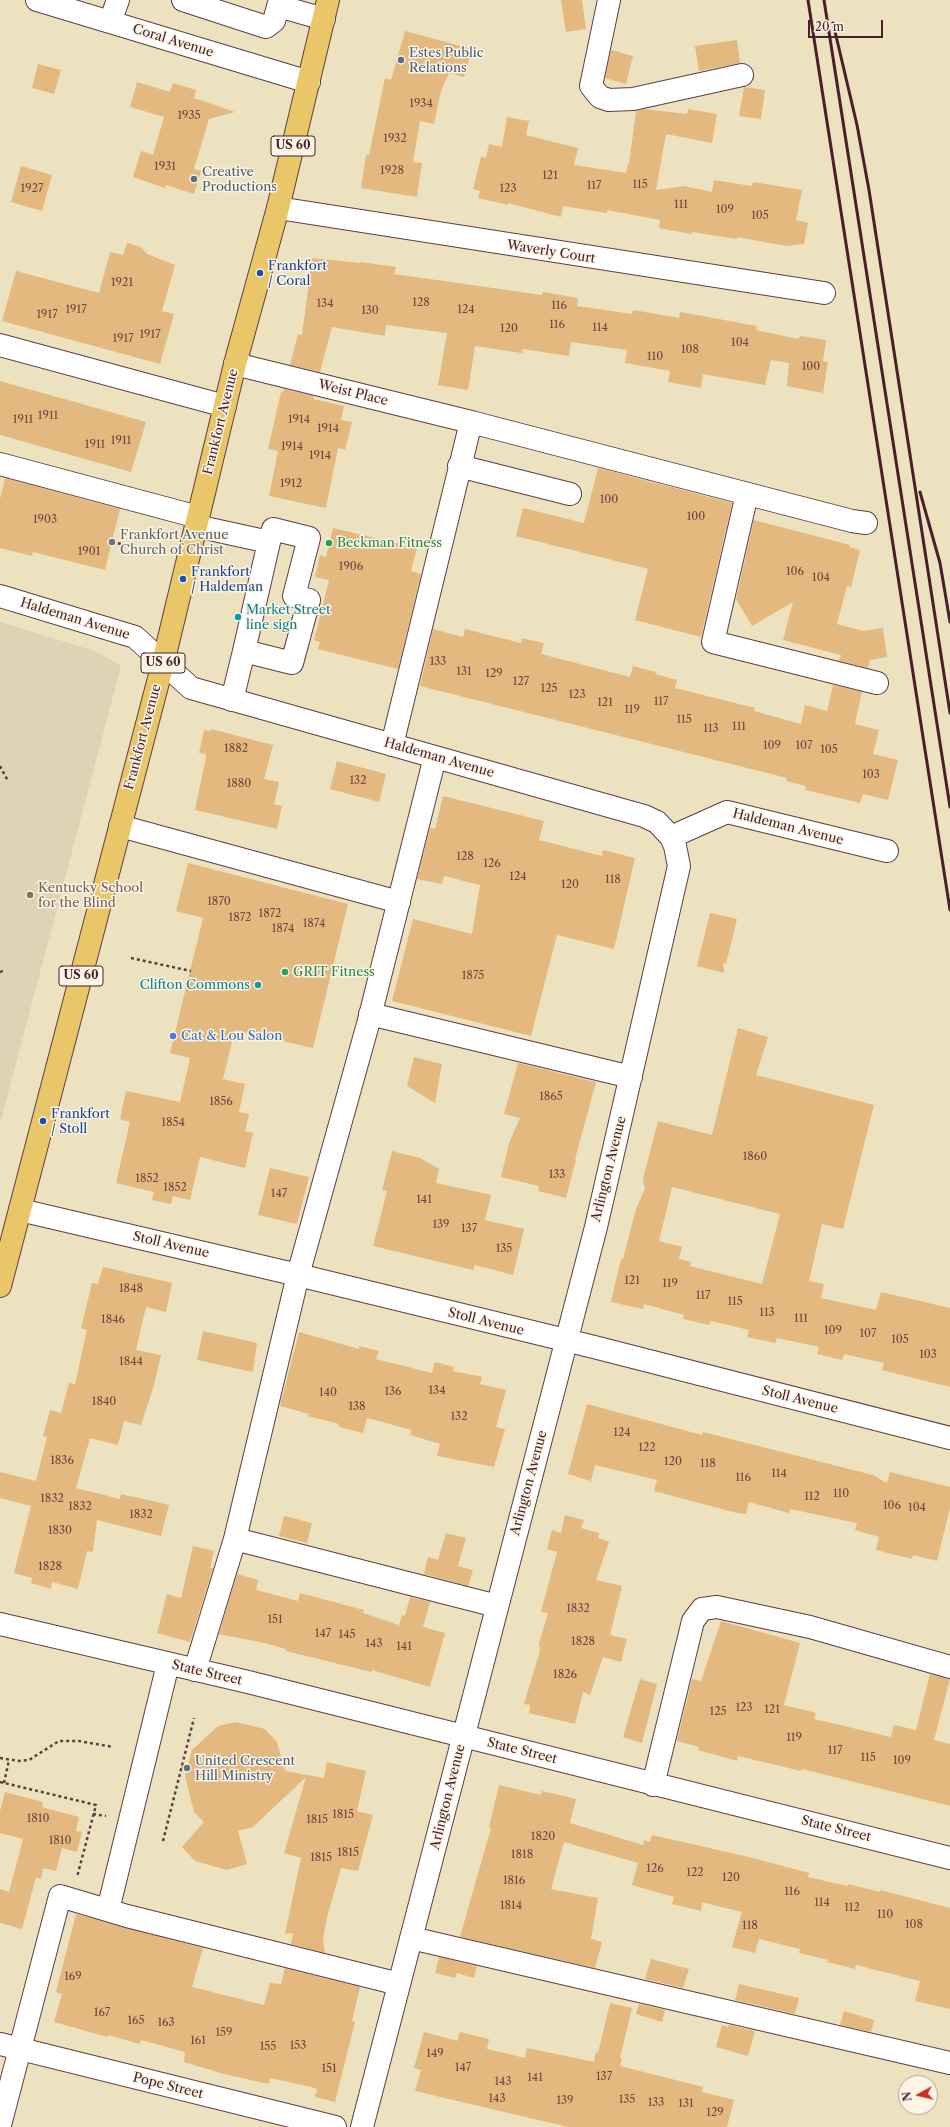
<!DOCTYPE html>
<style>
body{margin:0}
#map{position:relative;width:950px;height:2127px;overflow:hidden;background:#ece2c0;font-family:"Libre Caslon Text",serif}
canvas{display:block}
.north{position:absolute;left:898px;top:2075px;width:40px;height:40px;box-sizing:border-box;background:#fcf5e5;border:1px solid #b59f9b;border-radius:50%;rotate:262deg;font-size:11px;font-weight:700;line-height:16px;text-align:center;color:#4a1f2b}
.north::after{content:'';display:block;margin:auto;width:14px;height:18px;background:#c8321e;clip-path:polygon(50% 0,100% 100%,50% 72%,0 100%)}
.scale{position:absolute;left:808px;top:20px;width:75px;height:18px;box-sizing:border-box;border:2px solid #4a1f2b;border-top:0;padding-left:5px;font-size:12px;line-height:14px;white-space:nowrap;color:#4a1f2b;-webkit-text-stroke:3px #fcf5e5;paint-order:stroke}
</style>
<div id="map">
<canvas width="950" height="2127"></canvas>
<div class="north">N</div>
<div class="scale">20 m</div>
</div>
<script>
const ctx = document.querySelector('canvas').getContext('2d');
ctx.lineJoin = 'round';
function fill(path, color) {
  ctx.fillStyle = color;
  ctx.fill(path, 'evenodd');
}
function poly(rows) {
  const path = new Path2D();
  for (const r of rows) {
    path.moveTo(r[0], r[1]);
    for (let i = 2; i < r.length; i += 2) path.lineTo(r[i], r[i + 1]);
  }
  return path;
}
function strokePath(path, color, width, dash) {
  ctx.strokeStyle = color;
  ctx.lineWidth = width;
  ctx.lineCap = dash ? 'butt' : 'round';
  ctx.setLineDash(dash || []);
  ctx.stroke(path);
}
function write(font, color, halo, rows, align = 'center') {
  ctx.font = font + ' "Libre Caslon Text",serif';
  ctx.lineWidth = 3;
  ctx.setLineDash([]);
  ctx.textBaseline = 'middle';
  ctx.strokeStyle = halo;
  ctx.fillStyle = color;
  for (const [text, x, y, turn = 0] of rows) {
    ctx.save();
    ctx.translate(x, y);
    ctx.rotate((+turn || 0) * Math.PI / 180);
    ctx.textAlign = isNaN(turn) ? turn : align;
    if (halo) ctx.strokeText(text, 0, 0);
    ctx.fillText(text, 0, 0);
    ctx.restore();
  }
}
const built = poly([
 [0,622,95,651,121,666,0,1124]
]);
const building = poly([
 [561,0,582,0,586,29,566,32],
 [405,31,472,49,464,77,449,73,441,91,434,124,420,121,413,162,422,163,417,197,361,188,366,155,369,155,385,78,391,80],
 [737,40,740,63,699,71,695,46],
 [611,50,633,56,626,84,605,78],
 [38,64,61,70,54,94,32,88],
 [137,82,170,92,173,83,196,90,194,98,235,112,209,119,194,169,201,171,194,194,166,185,165,188,133,177,141,151,153,155,164,117,130,107],
 [744,87,765,90,761,119,739,116],
 [644,109,687,114,688,109,717,114,712,143,666,134,656,190,684,186,712,192,714,180,752,186,753,182,802,190,796,220,808,223,804,244,786,246,737,237,737,239,692,232,691,234,659,228,660,220,607,210,607,213,563,206,561,217,508,203,508,205,478,198,480,191,473,189,481,157,486,158,489,144,502,147,507,117,529,121,526,135,578,148,574,165,626,173,628,164,629,164,636,111],
 [21,166,52,175,42,211,11,202],
 [127,243,141,247,147,254,175,265,162,311,174,314,160,364,2,321,16,271,99,293,110,252,123,255],
 [312,258,360,263,360,262,396,267,394,274,542,295,543,292,578,298,577,306,632,314,633,310,679,318,680,312,757,326,756,330,798,339,801,336,826,340,823,361,828,362,823,393,787,386,789,363,771,360,765,385,703,374,701,388,668,382,670,371,625,363,627,350,571,342,569,356,523,349,522,353,475,346,468,390,438,385,447,333,386,325,385,336,332,327,320,372,290,365,298,334,302,335],
 [0,381,146,422,131,472,0,435],
 [284,389,314,396,313,399,344,406,341,420,352,422,345,450,338,448,326,508,269,496,278,451,268,449,281,392,283,392],
 [598,468,732,503,701,637,635,620,648,569,516,536,523,508,584,523],
 [5,478,120,509,105,570,33,552,32,556,0,548,0,499],
 [754,520,850,545,849,547,860,550,851,587,847,586,837,624,863,631,883,628,887,657,870,660,868,668,839,661,841,655,783,640,793,602,752,626,736,599],
 [333,528,417,548,411,571,421,574,398,669,318,649,320,642,314,640,329,580,315,577,320,555,326,557],
 [433,629,463,637,465,629,521,643,522,638,544,643,541,654,630,677,633,666,656,672,655,674,677,680,675,688,755,708,754,711,801,724,805,705,827,711,833,685,862,692,855,724,879,730,873,754,898,760,888,800,863,794,860,803,814,792,805,790,806,786,786,781,787,778,420,686],
 [211,729,273,745,264,779,279,782,274,804,282,806,277,829,195,810,206,757,206,754,199,753,204,730,210,731],
 [337,761,386,774,379,802,330,789],
 [443,796,544,821,539,840,602,856,603,850,635,858,614,949,557,935,531,1036,392,1001,413,919,472,934,480,885,444,876,442,884,417,879,430,828,435,829],
 [188,863,348,904,313,1048,235,1030,223,1079,245,1084,239,1112,249,1114,245,1131,253,1133,245,1168,200,1157,190,1200,173,1196,171,1204,152,1200,154,1192,116,1183,130,1122,120,1119,126,1091,180,1102,190,1058,170,1053,203,918,176,911],
 [710,913,737,919,726,964,723,963,724,973,697,966],
 [738,1028,768,1037,756,1075,874,1105,843,1229,822,1224,809,1281,824,1284,821,1298,876,1310,881,1292,950,1308,950,1387,882,1370,884,1363,844,1354,842,1360,817,1354,819,1347,777,1338,775,1343,747,1337,749,1330,711,1321,709,1325,683,1319,684,1315,644,1304,643,1309,611,1302,621,1259,623,1259,636,1209,645,1189,643,1179,658,1121,712,1135],
 [672,1187,780,1214,762,1284,690,1266,691,1262,679,1259,682,1247,659,1241],
 [414,1057,442,1064,435,1103,407,1086],
 [518,1063,596,1082,575,1159,576,1159,566,1198,538,1191,539,1186,501,1177,509,1143,520,1118,504,1114],
 [392,1151,420,1158,439,1169,436,1183,491,1195,485,1220,524,1229,513,1275,475,1265,473,1270,373,1246,387,1191,382,1190],
 [270,1168,309,1177,297,1224,258,1215],
 [103,1267,172,1283,166,1312,146,1307,136,1350,161,1355,154,1385,141,1425,124,1421,118,1445,90,1438,76,1488,120,1499,121,1494,169,1505,161,1536,97,1520,93,1552,87,1551,78,1589,52,1582,51,1589,31,1583,32,1578,14,1573,31,1506,0,1498,0,1472,36,1481,47,1437,43,1436,50,1410,61,1413,69,1383,75,1384,87,1330,81,1328,92,1283,98,1284],
 [203,1331,257,1343,253,1372,197,1360],
 [299,1332,359,1349,359,1346,379,1351,376,1359,432,1373,435,1362,454,1367,453,1371,482,1377,480,1384,506,1390,496,1427,505,1429,494,1467,437,1456,440,1444,410,1435,412,1430,367,1418,363,1433,339,1427,339,1424,308,1416,309,1414,280,1406],
 [587,1404,702,1435,703,1432,873,1475,887,1483,890,1472,950,1487,950,1508,937,1561,913,1555,912,1559,876,1550,879,1537,855,1530,857,1523,790,1509,789,1513,749,1502,746,1514,737,1513,654,1491,657,1480,595,1465,591,1481,568,1474],
 [565,1515,584,1520,581,1528,599,1533,598,1538,609,1542,596,1580,622,1586,610,1635,627,1639,621,1662,603,1657,590,1695,583,1692,575,1724,529,1713,530,1705,524,1704,540,1651,539,1644,548,1613,541,1612,557,1552,547,1549,552,1530,561,1533],
 [284,1516,312,1523,307,1543,279,1536],
 [446,1533,466,1538,458,1566,473,1570,468,1586,424,1574,428,1557,438,1560],
 [193,1546,214,1551,210,1568,213,1568,190,1642,157,1633,167,1594,181,1598],
 [237,1574,258,1580,256,1590,298,1601,300,1593,364,1610,363,1613,399,1625,402,1615,405,1616,410,1597,430,1602,423,1627,445,1633,430,1687,372,1670,371,1672,286,1651,286,1649,264,1643,219,1634],
 [721,1621,800,1643,784,1705,816,1713,814,1719,891,1737,894,1725,916,1730,930,1674,950,1679,934,1740,950,1744,950,1806,802,1769,801,1771,738,1756,737,1761,698,1750,699,1747,677,1741,692,1679,701,1681],
 [640,1679,657,1684,642,1743,623,1737],
 [235,1722,265,1729,277,1742,285,1771,324,1778,327,1762,366,1771,357,1811,373,1815,358,1871,341,1868,327,1917,323,1940,325,1953,291,1944,293,1933,285,1934,301,1858,284,1853,306,1777,253,1827,238,1831,247,1864,227,1870,195,1861,182,1847,204,1822,194,1812,185,1776,192,1750,218,1726],
 [499,1785,541,1795,542,1791,576,1799,570,1823,643,1845,644,1840,650,1842,652,1835,753,1858,809,1873,808,1877,847,1886,848,1884,880,1892,880,1890,950,1908,950,2009,915,2001,920,1981,856,1965,855,1969,827,1962,828,1960,799,1953,800,1949,759,1939,755,1953,732,1947,742,1912,705,1903,702,1903,701,1911,672,1904,674,1897,632,1885,638,1863,564,1842,551,1889,598,1898,591,1939,602,1942,595,1968,460,1937,491,1828,489,1827],
 [5,1792,43,1802,42,1807,79,1817,76,1831,82,1832,77,1852,62,1848,56,1871,43,1868,41,1879,36,1877,22,1929,0,1923,0,1889,9,1892,23,1839,0,1833,0,1811],
 [76,1914,203,1948,192,1987,264,2005,270,1983,281,1984,285,1968,360,1987,352,2021,355,2022,335,2102,315,2097,317,2089,311,2087,270,2078,269,2084,224,2074,184,2062,185,2052,141,2040,140,2044,108,2035,107,2037,54,2022,62,1994,56,1992],
 [439,1957,477,1966,474,1978,457,1973,455,1978,435,1973],
 [651,1959,689,1969,683,1988,645,1979],
 [739,1984,799,1998,795,2014,735,2000],
 [610,2003,632,2008,620,2058,622,2059,620,2066,703,2087,702,2092,734,2100,727,2127,568,2127,415,2091,421,2070,414,2068,424,2032,457,2041,460,2032,489,2039,487,2049,525,2058,527,2048,594,2062,596,2052,598,2053],
 [639,2004,665,2010,662,2022,636,2014],
 [844,2011,874,2020,871,2032,840,2025],
 [722,2025,728,2027,729,2025,755,2031,748,2056,716,2047]
]);
const path = poly([
 [112,542,157,552],
 [0,766,8,781],
 [131,958,191,971],
 [0,972,5,970],
 [0,1758,19,1761,29,1760,59,1741,79,1741,113,1747],
 [182,1767,187,1768],
 [0,1782,96,1805,77,1877],
 [4,1783,9,1760],
 [93,1814,106,1816],
 [163,1841,194,1718]
]);
const minor = poly([
 [37,0,309,82],
 [183,0,266,27,274,21,280,0],
 [609,0,591,86,600,97,609,100,633,99,742,75],
 [278,6,324,19],
 [110,22,118,0],
 [278,208,824,293],
 [0,345,225,406],
 [235,364,471,422],
 [0,464,198,517],
 [459,466,570,494],
 [747,494,713,642,877,683],
 [196,526,269,542,273,529,309,538,294,596,309,600,292,663,244,651,232,700],
 [0,596,135,637,191,688,644,816,657,822,671,837,675,846,679,866,596,1227,362,2127],
 [244,651,269,542],
 [392,745,471,422,852,521,866,523],
 [120,826,399,902],
 [671,837,727,812,887,851],
 [370,1014,631,1077],
 [20,1210,298,1275,594,1347,950,1438],
 [235,1539,497,1606],
 [0,1624,248,1682,950,1858],
 [195,1670,235,1539,298,1275,368,1024,435,757],
 [653,1785,693,1621,702,1609,717,1607,810,1627,950,1667],
 [108,1910,168,1664],
 [411,1938,950,2063],
 [0,2044,335,2127],
 [0,2125,60,1896,127,1916,399,1984]
]);
const major = poly([
 [0,1286,163,663,235,364,278,208,328,0]
]);
const rail = poly([
 [808,0,950,910],
 [824,0,950,807],
 [833,23,857,125,869,190,950,713],
 [920,492,940,563,950,622]
]);
const markers = [
 [401,60,4,"#5c6f8a"],
 [194,179,4,"#5c6f8a"],
 [260,273,4,"#1a4fb4"],
 [112,542,4,"#6b7280"],
 [329,543,4,"#2e9e5b"],
 [183,579,4,"#1a4fb4"],
 [238,617,4,"#0f9aa8"],
 [30,895,4,"#8d6e63"],
 [285,972,4,"#2e9e5b"],
 [258,985,4,"#0f9aa8"],
 [173,1036,4,"#3f7fe0"],
 [43,1121,4,"#1a4fb4"],
 [187,1768,4,"#5c6f8a"]
];
const numberNames = [
 ["1934",421,104],
 ["1935",189,116],
 ["1932",395,139],
 ["1931",165,167],
 ["1928",392,171],
 ["121",550,176],
 ["115",640,185],
 ["117",594,186],
 ["1927",32,189],
 ["123",508,189],
 ["111",681,205],
 ["109",725,210],
 ["105",760,216],
 ["1921",122,283],
 ["128",421,303],
 ["134",325,304],
 ["116",559,306],
 ["1917",76,310],
 ["124",466,310],
 ["130",370,311],
 ["1917",47,315],
 ["116",557,325],
 ["114",600,328],
 ["120",509,329],
 ["1917",150,335],
 ["1917",123,339],
 ["104",740,343],
 ["108",690,350],
 ["110",655,357],
 ["100",811,367],
 ["1911",48,416],
 ["1911",23,420],
 ["1914",299,420],
 ["1914",328,429],
 ["1911",121,441],
 ["1911",95,445],
 ["1914",292,447],
 ["1914",320,456],
 ["1912",291,484],
 ["100",609,500],
 ["100",696,517],
 ["1903",45,520],
 ["1901",89,552],
 ["1906",351,567],
 ["106",795,572],
 ["104",821,578],
 ["133",438,662],
 ["131",464,672],
 ["129",494,674],
 ["127",521,682],
 ["125",549,689],
 ["123",577,695],
 ["117",661,702],
 ["121",605,703],
 ["119",632,710],
 ["115",684,720],
 ["111",739,727],
 ["113",711,729],
 ["109",772,746],
 ["107",804,746],
 ["1882",236,749],
 ["105",829,750],
 ["103",871,775],
 ["132",358,781],
 ["1880",239,784],
 ["128",465,857],
 ["126",492,864],
 ["124",518,877],
 ["118",613,880],
 ["120",570,885],
 ["1870",219,902],
 ["1872",270,914],
 ["1872",240,918],
 ["1874",314,924],
 ["1874",283,929],
 ["1875",473,976],
 ["1865",551,1097],
 ["1856",221,1102],
 ["1854",173,1123],
 ["1860",755,1157],
 ["133",557,1175],
 ["1852",147,1179],
 ["1852",175,1188],
 ["147",279,1194],
 ["141",424,1200],
 ["139",441,1225],
 ["137",469,1229],
 ["135",504,1249],
 ["121",632,1281],
 ["119",670,1284],
 ["1848",131,1289],
 ["117",703,1296],
 ["115",735,1302],
 ["113",767,1313],
 ["111",801,1319],
 ["1846",113,1320],
 ["109",833,1331],
 ["107",868,1334],
 ["105",900,1340],
 ["103",928,1355],
 ["1844",131,1362],
 ["134",437,1391],
 ["136",393,1392],
 ["140",328,1393],
 ["1840",104,1402],
 ["138",357,1407],
 ["132",459,1417],
 ["124",622,1433],
 ["122",647,1448],
 ["1836",62,1461],
 ["120",673,1462],
 ["118",708,1464],
 ["114",779,1474],
 ["116",743,1478],
 ["110",841,1494],
 ["112",812,1497],
 ["1832",52,1499],
 ["106",892,1506],
 ["1832",80,1507],
 ["104",917,1508],
 ["1832",141,1515],
 ["1830",60,1531],
 ["1828",50,1567],
 ["1832",578,1609],
 ["151",275,1620],
 ["147",323,1634],
 ["145",347,1635],
 ["1828",583,1642],
 ["143",374,1644],
 ["141",404,1647],
 ["1826",565,1675],
 ["123",744,1708],
 ["121",772,1710],
 ["125",718,1712],
 ["119",794,1738],
 ["117",835,1751],
 ["115",868,1758],
 ["109",902,1761],
 ["1815",343,1815],
 ["1810",38,1819],
 ["1815",317,1820],
 ["1820",543,1837],
 ["1810",60,1841],
 ["1815",348,1853],
 ["1818",522,1855],
 ["1815",321,1858],
 ["126",655,1869],
 ["122",695,1873],
 ["120",731,1878],
 ["1816",514,1881],
 ["116",792,1892],
 ["114",822,1903],
 ["1814",511,1906],
 ["112",852,1908],
 ["110",885,1915],
 ["108",914,1925],
 ["118",750,1926],
 ["169",73,1977],
 ["167",102,2013],
 ["165",136,2021],
 ["163",166,2023],
 ["159",224,2033],
 ["161",198,2041],
 ["153",298,2046],
 ["155",268,2047],
 ["149",435,2054],
 ["147",463,2068],
 ["151",329,2069],
 ["137",604,2077],
 ["141",535,2078],
 ["143",503,2082],
 ["143",497,2099],
 ["135",627,2100],
 ["139",565,2101],
 ["133",656,2103],
 ["131",686,2104],
 ["129",715,2113]
];
const shields = [
 [293,146,44],
 [163,663,44],
 [81,976,44]
];
const shieldNames = [
 ["US 60",293,146],
 ["US 60",163,663],
 ["US 60",81,976]
];
const streetNames = [
 ["Coral Avenue",173,41,17],
 ["Waverly Court",551,252,9],
 ["Weist Place",353,393,14],
 ["Frankfort Avenue",221,422,-76],
 ["Haldeman Avenue",75,619,17],
 ["Frankfort Avenue",143,737,-75],
 ["Haldeman Avenue",439,758,16],
 ["Haldeman Avenue",788,827,14],
 ["Arlington Avenue",609,1169,-76],
 ["Stoll Avenue",171,1245,13],
 ["Stoll Avenue",486,1322,14],
 ["Stoll Avenue",800,1400,14],
 ["Arlington Avenue",529,1483,-75],
 ["State Street",207,1673,13],
 ["State Street",522,1751,14],
 ["Arlington Avenue",448,1797,-76],
 ["State Street",836,1829,14],
 ["Pope Street",168,2086,14]
];
const serviceNames = [
 ["Estes Public",409,53],
 ["Relations",409,68],
 ["Creative",202,172],
 ["Productions",202,187],
 ["United Crescent",195,1761],
 ["Hill Ministry",195,1776]
];
const transitNames = [
 ["Frankfort",268,266],
 ["/ Coral",268,281],
 ["Frankfort",191,572],
 ["/ Haldeman",191,587],
 ["Frankfort",51,1114],
 ["/ Stoll",51,1129]
];
const worshipNames = [
 ["Frankfort Avenue",120,535],
 ["Church of Christ",120,550]
];
const leisureNames = [
 ["Beckman Fitness",337,543],
 ["GRIT Fitness",293,972]
];
const cultureNames = [
 ["Market Street",246,610],
 ["line sign",246,625],
 ["Clifton Commons",250,985,"right"]
];
const educationNames = [
 ["Kentucky School",38,888],
 ["for the Blind",38,903]
];
const shopNames = [
 ["Cat & Lou Salon",181,1036]
];
fill(built, '#ded3b4');
fill(building, '#e4b97f');
strokePath(minor, '#623c41', 24);
strokePath(major, '#623c41', 24);
strokePath(path, '#623c41', 2.5, [3, 3]);
strokePath(minor, '#fff', 22);
strokePath(major, '#e9c769', 22);
strokePath(rail, '#4a1f2b', 3);
for (const [x, y, r, color] of markers) {
  const dot = new Path2D();
  dot.arc(x, y, r, 0, 2 * Math.PI);
  ctx.fillStyle = color;
  ctx.fill(dot);
  strokePath(dot, '#fcf5e5', 1.5);
}
write('11px', '#704640', null, numberNames);
for (const [x, y, w] of shields) {
  const box = new Path2D();
  box.roundRect(x - w / 2, y - 10, w, 20, 3);
  ctx.fillStyle = '#fcf5e5';
  ctx.fill(box);
  strokePath(box, '#4a1f2b', 1);
}
write('bold 12px', '#4a1f2b', null, shieldNames);
write('13px', '#4a1f2b', '#fcf5e5', streetNames);
write('13px', '#4e5e75', '#fcf5e5', serviceNames, 'left');
write('13px', '#164399', '#fcf5e5', transitNames, 'left');
write('13px', '#5b616d', '#fcf5e5', worshipNames, 'left');
write('13px', '#27864d', '#fcf5e5', leisureNames, 'left');
write('13px', '#0d838f', '#fcf5e5', cultureNames, 'left');
write('13px', '#785e54', '#fcf5e5', educationNames, 'left');
write('13px', '#366cbe', '#fcf5e5', shopNames, 'left');
</script>
